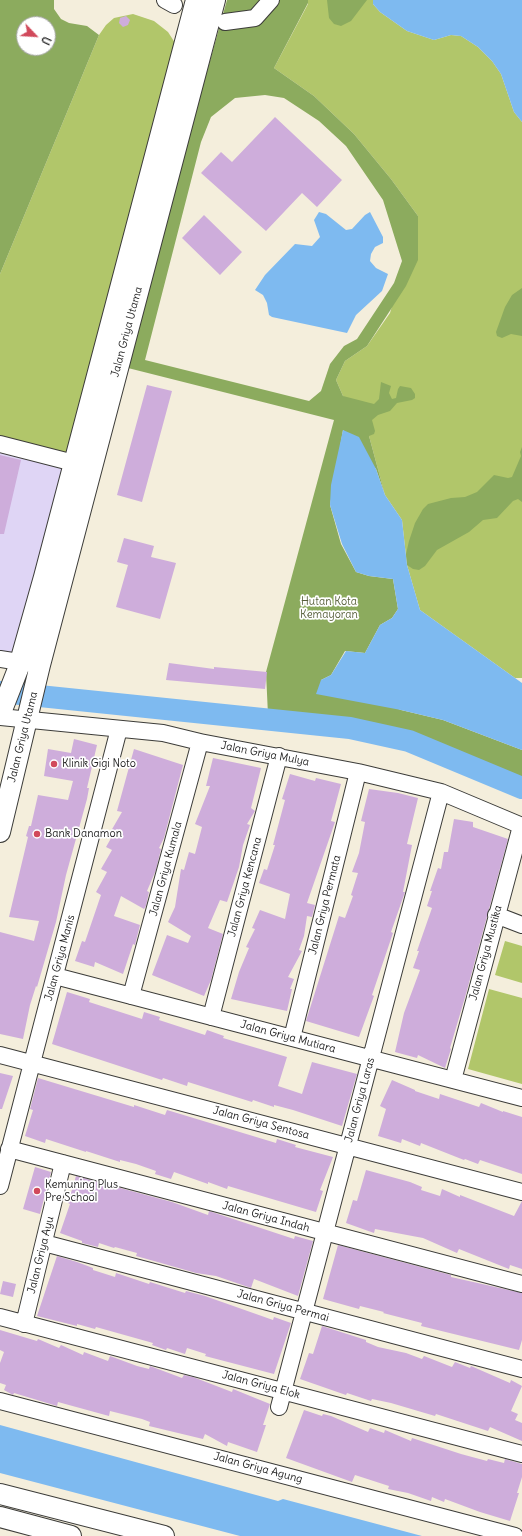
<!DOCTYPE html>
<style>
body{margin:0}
#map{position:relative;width:522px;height:1536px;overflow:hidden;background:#f4eedc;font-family:Delius,sans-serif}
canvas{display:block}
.north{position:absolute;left:16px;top:16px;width:40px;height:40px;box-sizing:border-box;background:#fff;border:1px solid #a4a4a4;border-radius:50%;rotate:115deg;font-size:11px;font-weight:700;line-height:16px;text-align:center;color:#1c1c1c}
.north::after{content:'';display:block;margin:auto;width:14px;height:18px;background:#d1495b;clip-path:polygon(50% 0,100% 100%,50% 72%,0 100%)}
</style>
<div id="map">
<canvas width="522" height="1536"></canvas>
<div class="north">U</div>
</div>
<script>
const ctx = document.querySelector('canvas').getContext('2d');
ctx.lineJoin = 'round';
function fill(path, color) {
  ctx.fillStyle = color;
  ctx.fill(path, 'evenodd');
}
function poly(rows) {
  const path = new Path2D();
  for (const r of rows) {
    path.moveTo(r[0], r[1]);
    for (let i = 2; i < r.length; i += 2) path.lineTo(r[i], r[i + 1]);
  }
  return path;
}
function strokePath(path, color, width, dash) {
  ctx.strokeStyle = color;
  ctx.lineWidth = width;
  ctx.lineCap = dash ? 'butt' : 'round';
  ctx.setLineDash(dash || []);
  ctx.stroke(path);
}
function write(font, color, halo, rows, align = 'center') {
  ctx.font = font + ' Delius,sans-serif';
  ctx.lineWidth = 3.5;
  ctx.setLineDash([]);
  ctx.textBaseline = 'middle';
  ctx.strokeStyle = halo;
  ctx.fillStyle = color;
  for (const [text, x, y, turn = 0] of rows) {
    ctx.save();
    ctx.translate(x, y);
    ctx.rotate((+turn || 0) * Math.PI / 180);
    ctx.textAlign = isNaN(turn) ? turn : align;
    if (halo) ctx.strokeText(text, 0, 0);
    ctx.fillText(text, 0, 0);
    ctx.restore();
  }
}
const built = poly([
 [0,444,74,463,20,662,0,659]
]);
const green = poly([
 [308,0,373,0,373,4,380,12,407,31,434,40,451,35,461,36,478,47,492,61,501,74,514,112,522,122,522,678,515,678,420,610,407,565,402,520,385,495,369,436,343,396,336,380,345,361,367,346,390,313,418,216,391,179,354,134,314,96,274,68,308,4],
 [133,14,154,21,168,32,177,46,74,463,0,444,0,274,99,35,106,25,114,18],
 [505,941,522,946,522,983,495,975],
 [489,989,522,998,522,1084,468,1069]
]);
const forest = poly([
 [0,0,54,0,54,9,61,19,69,23,87,26,99,35,0,274],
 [24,24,48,24,48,48,24,48],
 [227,0,308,0,308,3,274,68,314,96,354,134,391,179,418,216,418,260,406,286,367,346,345,361,336,380,343,396,374,404,379,399,381,382,391,386,389,393,392,399,396,398,398,389,400,386,411,388,415,394,415,398,412,400,397,403,390,411,378,415,372,420,375,431,374,434,369,436,385,495,376,469,343,430,330,505,341,544,356,572,369,576,393,579,398,609,392,618,380,625,365,653,345,651,331,675,321,680,401,710,443,720,522,750,522,781,418,737,371,727,268,715,266,672,334,420,124,367],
 [265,95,284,98,319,121,346,146,383,200,402,261,394,283,357,339,344,346,330,364,321,391,309,401,145,360,201,142,211,117,235,98],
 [327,0,367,0,351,21,341,26,334,24,329,18],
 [522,288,522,336,511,334,502,338,497,336,496,332,505,307,512,295],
 [522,447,522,502,518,499,513,501,497,518,483,520,469,532,437,550,425,566,419,570,413,569,407,565,406,554,409,541,415,523,423,509,428,504,451,498,465,497,477,492,494,475,508,478,512,477,521,456,520,452]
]);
const water = poly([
 [373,0,522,0,522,122,514,112,501,74,492,61,478,47,461,36,451,35,434,40,407,31,380,12,373,4],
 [319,212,326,214,346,230,352,229,365,215,370,212,383,237,383,243,375,247,371,254,370,261,376,268,388,274,382,291,356,315,347,333,272,317,269,315,267,303,263,295,255,290,265,275,295,244,312,246,320,237,314,220],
 [343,430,359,437,376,469,385,495,402,520,407,565,420,610,522,683,522,750,443,720,401,710,316,694,321,680,331,675,346,651,365,653,380,625,392,618,398,609,393,579,369,576,356,572,342,544,330,505,331,485],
 [0,1425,278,1501,283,1499,422,1536,240,1536,0,1473]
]);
const river = poly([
 [0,692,350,728,409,741,522,788]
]);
const building = poly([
 [126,16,130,20,128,25,123,27,119,23,120,18],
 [275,117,342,180,317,207,302,193,266,231,201,173,221,152,232,162],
 [204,215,242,252,220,275,182,238],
 [147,385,172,391,142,502,117,495],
 [0,455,21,460,4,534,0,534],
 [124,538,154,546,151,557,176,563,160,619,116,607,128,565,117,562],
 [169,663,214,669,214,667,267,672,265,689,166,680],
 [74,739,97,745,87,788,89,788,87,799,66,875,56,922,37,987,36,986,30,1005,23,1039,0,1034,0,932,34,941,39,921,9,917,28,837,26,836,29,826,31,826,38,795,68,800,73,781,44,776,48,749,71,753],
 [134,749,183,765,164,838,159,848,161,849,156,870,147,891,149,892,146,906,144,909,121,896,114,916,140,925,135,945,133,944,123,974,95,962,94,967,75,961,82,941,85,942,101,895,96,892,107,872,101,869,112,850,106,847,114,833,111,831,122,812,117,811],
 [213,758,261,768,251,808,255,811,247,824,250,825,243,845,239,867,227,902,220,900,208,928,223,934,211,980,204,996,152,975,167,935,188,943,191,936,168,922,175,907,181,869,184,870,189,852,195,854,202,827,195,824,210,786,206,786],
 [290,774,315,781,316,778,341,784,331,821,335,822,307,903,315,905,312,917,307,916,304,936,299,950,302,951,288,977,294,979,290,989,292,989,287,1011,231,999,239,972,249,948,246,947,255,929,252,928,260,910,285,919,290,894,259,883,264,869,267,870,275,845,273,845,285,800,282,799],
 [369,789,398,793,418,798,407,844,412,845,403,892,405,892,391,932,393,933,372,995,374,996,359,1037,306,1021,339,916,345,918,353,896,351,895,358,873,352,872,359,853,365,822,361,821],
 [454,819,473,822,473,827,508,839,466,994,450,1048,451,1049,445,1068,418,1055,417,1058,395,1052,404,1013,420,970,413,968,419,951,417,951,432,908,427,906,432,891,430,891,438,868,441,869,444,852,448,852],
 [67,992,90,999,89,1002,142,1019,144,1012,160,1017,159,1020,205,1035,207,1030,224,1036,223,1038,287,1057,278,1086,302,1094,312,1062,357,1074,342,1126,293,1110,274,1105,274,1107,253,1100,252,1102,188,1082,187,1086,163,1078,162,1080,52,1044],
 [0,1073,13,1076,2,1109,0,1109],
 [38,1078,134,1107,134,1105,165,1115,167,1110,276,1143,277,1139,296,1145,295,1147,333,1157,320,1190,323,1191,316,1212,228,1186,227,1189,208,1182,208,1184,174,1172,171,1179,155,1174,156,1171,136,1164,120,1160,120,1162,86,1151,86,1152,46,1139,45,1143,25,1136,33,1110,30,1109],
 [392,1080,415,1090,415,1091,439,1099,440,1094,479,1107,481,1103,503,1112,503,1111,522,1117,522,1174,480,1160,478,1164,465,1159,464,1160,421,1143,420,1146,402,1139,401,1143,378,1136,386,1109,380,1106],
 [35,1167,51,1172,40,1214,23,1209],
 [366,1170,410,1182,422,1187,421,1190,440,1196,442,1189,460,1197,460,1195,514,1216,522,1201,522,1269,510,1265,509,1269,459,1249,457,1253,423,1238,375,1229,374,1233,346,1223,353,1200,357,1201],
 [76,1176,172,1202,208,1215,209,1211,294,1239,295,1236,313,1241,298,1296,254,1279,251,1288,216,1276,196,1273,154,1261,136,1256,137,1253,115,1247,114,1248,99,1243,98,1247,82,1243,82,1241,60,1233,70,1204,68,1203],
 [338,1245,451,1275,451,1277,522,1293,522,1340,519,1350,421,1326,422,1323,383,1313,384,1312,360,1306,359,1309,323,1299],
 [57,1256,77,1262,93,1268,93,1270,115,1277,116,1273,149,1284,150,1282,185,1293,186,1291,205,1296,273,1320,274,1317,291,1323,274,1374,205,1356,206,1354,187,1348,185,1354,167,1348,166,1350,152,1345,153,1343,96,1327,95,1329,77,1324,77,1326,37,1316],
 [3,1281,16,1284,13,1297,0,1294],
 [322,1326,366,1340,366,1342,378,1347,406,1353,422,1359,424,1356,452,1367,455,1362,470,1368,471,1366,510,1383,511,1380,522,1386,511,1411,518,1414,515,1420,522,1423,522,1441,490,1427,488,1431,436,1414,435,1416,391,1403,372,1399,371,1401,347,1393,346,1395,300,1379,309,1353,313,1354],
 [0,1330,37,1341,38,1339,59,1348,61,1345,83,1355,84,1352,108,1361,110,1356,137,1366,149,1369,150,1366,182,1378,184,1375,193,1377,232,1392,233,1389,270,1404,263,1425,266,1425,257,1452,228,1442,227,1446,205,1434,203,1439,149,1426,150,1422,142,1419,110,1411,109,1416,58,1402,57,1406,14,1393,13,1395,4,1390,6,1385,0,1383,0,1363,4,1352,0,1350],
 [304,1410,322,1416,323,1414,331,1416,368,1432,370,1428,384,1433,385,1430,411,1441,412,1438,461,1454,487,1461,488,1459,504,1463,505,1459,522,1464,522,1477,517,1493,519,1493,510,1521,480,1512,445,1499,444,1502,432,1497,431,1501,408,1493,388,1489,389,1486,355,1475,352,1482,286,1458]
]);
const minor = poly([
 [165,0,174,5],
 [225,22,255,18,271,0],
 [0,444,74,463],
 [0,659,32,664],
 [0,717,163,733,200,742,358,772,441,792,522,826],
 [496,915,522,925],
 [55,976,522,1098],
 [131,996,200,742],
 [211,1017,279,756],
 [292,1038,358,772],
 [0,1055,522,1192],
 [453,1080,521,826],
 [9,1149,522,1284],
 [0,1186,119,729],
 [44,1243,522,1369],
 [0,1317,522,1454],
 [24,1324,63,1163],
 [0,1401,515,1536],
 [279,1407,441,792]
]);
const major = poly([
 [0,715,18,669,44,577,196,0],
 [0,832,40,665,215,0],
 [0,1494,164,1536],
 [0,1517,71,1536]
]);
const markers = [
 [54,764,4,"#d1495b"],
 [37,834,4,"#d1495b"],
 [37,1191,4,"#d1495b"]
];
const streetNames = [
 ["Jalan Griya Utama",127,332,-75],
 ["Jalan Griya Utama",23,737,-76],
 ["Jalan Griya Mulya",265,754,11],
 ["Jalan Griya Kumala",166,869,-75],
 ["Jalan Griya Kencana",245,887,-75],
 ["Jalan Griya Permata",325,905,-76],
 ["Jalan Griya Mustika",486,953,-75],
 ["Jalan Griya Manis",60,958,-75],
 ["Jalan Griya Mutiara",288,1037,15],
 ["Jalan Griya Laras",360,1100,-75],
 ["Jalan Griya Sentosa",261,1123,15],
 ["Jalan Griya Indah",266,1217,15],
 ["Jalan Griya Ayu",41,1255,-76],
 ["Jalan Griya Permai",283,1306,15],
 ["Jalan Griya Elok",261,1385,15],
 ["Jalan Griya Agung",258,1468,15]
];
const parkNames = [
 ["Hutan Kota",329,602],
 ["Kemayoran",329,615]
];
const poiNames = [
 ["Klinik Gigi Noto",62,764],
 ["Bank Danamon",45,834],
 ["Kemuning Plus",45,1185],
 ["Pre School",45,1198]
];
fill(built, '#dfd5f5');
fill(green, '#b1c66a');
fill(forest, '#8cab5e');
fill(water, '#7ebaf0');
strokePath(river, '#7ebaf0', 22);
fill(building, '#ceaddb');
strokePath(minor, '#3c3c39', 18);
strokePath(major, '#3c3c39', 22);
strokePath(minor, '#fff', 16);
strokePath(major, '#fff', 20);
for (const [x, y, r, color] of markers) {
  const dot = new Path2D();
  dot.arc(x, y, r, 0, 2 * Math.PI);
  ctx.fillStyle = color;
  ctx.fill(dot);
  strokePath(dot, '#fff', 1.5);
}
write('11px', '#1c1c1c', '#fff', streetNames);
write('11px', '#58603b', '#fff', parkNames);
write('11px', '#1c1c1c', '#fff', poiNames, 'left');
</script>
